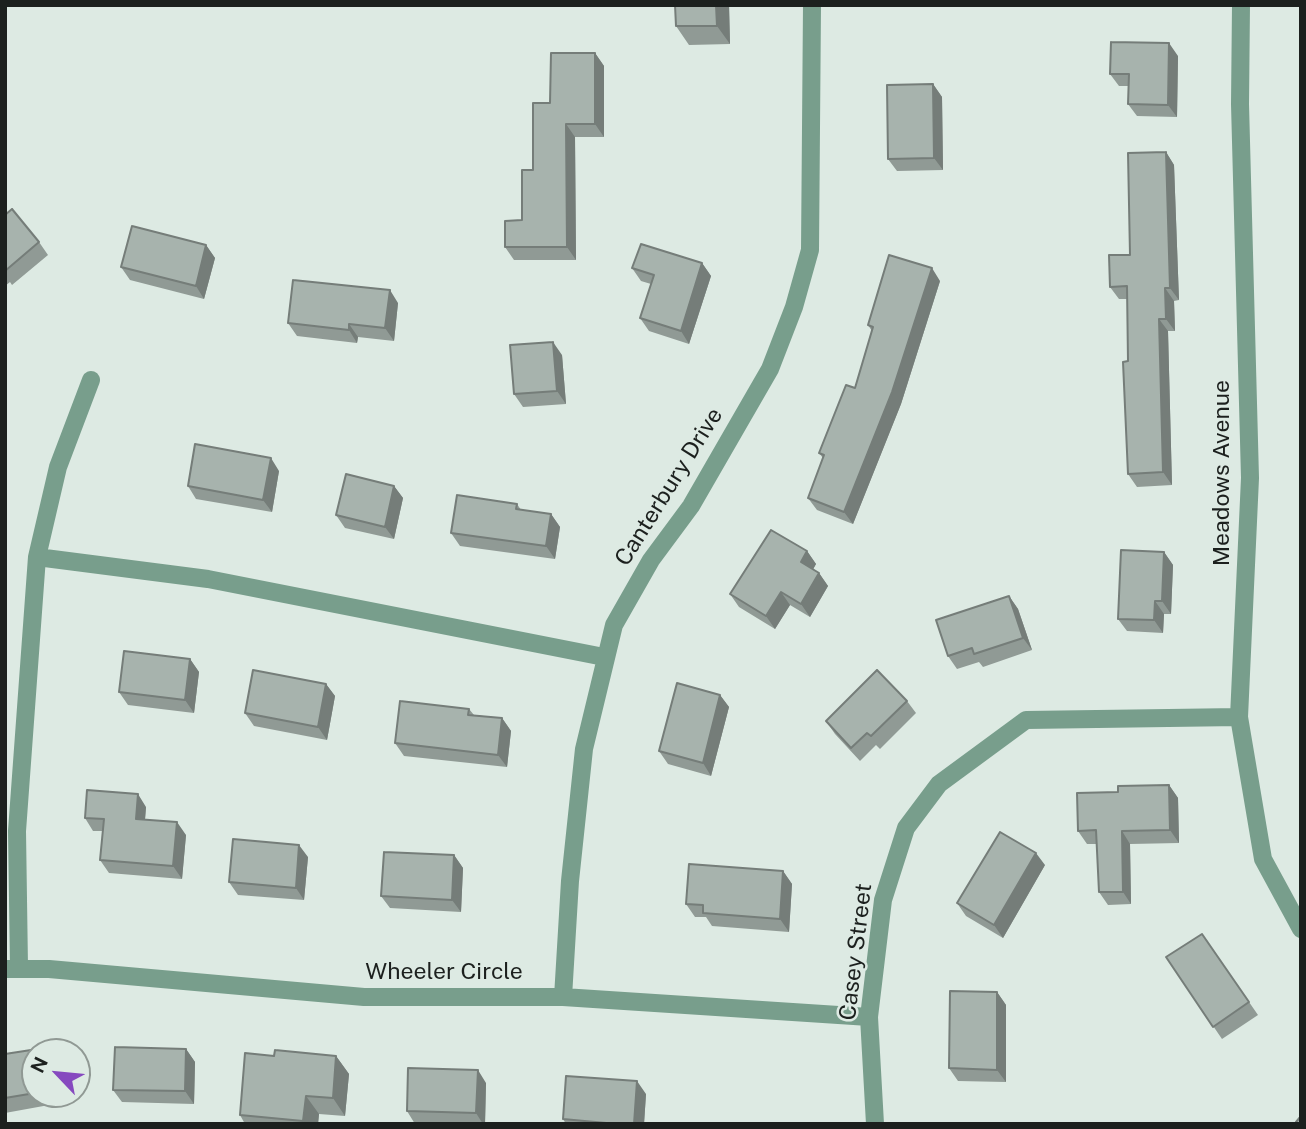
<!DOCTYPE html>
<style>
body{margin:0}
#map{position:relative;width:1306px;height:1129px;overflow:hidden;background:#ddeae3;font-family:"Public Sans",sans-serif}
canvas{display:block}
.frame{position:absolute;inset:0;border:7px solid #1c201e;pointer-events:none}
.north{position:absolute;left:21px;top:1038px;width:70px;height:70px;box-sizing:border-box;background:#ddeae3;border:2px solid #909994;border-radius:50%;rotate:296deg;font-size:19px;font-weight:700;line-height:28px;text-align:center;color:#1c201e}
.north::after{content:'';display:block;margin:auto;width:24px;height:32px;background:#8649bf;clip-path:polygon(50% 0,100% 100%,50% 72%,0 100%)}
</style>
<div id="map">
<canvas width="1306" height="1129"></canvas>
<div class="frame"></div>
<div class="north">N</div>
</div>
<script>
const ctx = document.querySelector('canvas').getContext('2d');
ctx.lineJoin = 'round';
function poly(rows) {
  const path = new Path2D();
  for (const r of rows) {
    path.moveTo(r[0], r[1]);
    for (let i = 2; i < r.length; i += 2) path.lineTo(r[i], r[i + 1]);
  }
  return path;
}
function strokePath(path, color, width, dash) {
  ctx.strokeStyle = color;
  ctx.lineWidth = width;
  ctx.lineCap = dash ? 'butt' : 'round';
  ctx.setLineDash(dash || []);
  ctx.stroke(path);
}
function fill(path, color) {
  ctx.fillStyle = color;
  ctx.fill(path, 'evenodd');
}
function write(font, color, halo, rows, align = 'center') {
  ctx.font = font + ' "Public Sans",sans-serif';
  ctx.lineWidth = 5;
  ctx.setLineDash([]);
  ctx.textBaseline = 'middle';
  ctx.strokeStyle = halo;
  ctx.fillStyle = color;
  for (const [text, x, y, turn = 0] of rows) {
    ctx.save();
    ctx.translate(x, y);
    ctx.rotate((+turn || 0) * Math.PI / 180);
    ctx.textAlign = isNaN(turn) ? turn : align;
    if (halo) ctx.strokeText(text, 0, 0);
    ctx.fillText(text, 0, 0);
    ctx.restore();
  }
}
const street = poly([
 [1241,5,1240,104,1250,478,1239,717,1263,859,1301,929],
 [37,557,208,579,604,657],
 [19,967,17,831,37,557,58,467,91,380],
 [5,969,49,969,364,997,563,997,869,1017],
 [563,997,570,881,584,749,614,625,651,560,691,506,770,369,794,307,810,250,812,5],
 [875,1124,869,1017,883,900,906,828,939,784,1026,720,1239,717]
]);
const wall = poly([
 [729,5,730,44,689,45,676,26],
 [595,53,604,66,604,137,575,137,576,260,514,260,505,247,522,220,550,103],
 [1178,56,1177,117,1137,116,1128,104,1129,86,1119,86,1110,74],
 [933,84,942,97,943,170,897,171,888,159],
 [1166,152,1174,165,1179,300,1174,301,1175,331,1168,331,1172,485,1137,487,1128,474,1127,299,1119,299,1110,287,1130,255],
 [5,215,39,242,48,255,12,285,10,282,5,286],
 [206,245,215,258,204,299,130,280,121,267],
 [702,263,711,276,689,344,649,331,640,318,651,284,641,281,632,268],
 [940,281,901,404,853,524,817,510,808,498,823,458,819,453,855,388,872,331,868,325],
 [398,303,394,341,358,337,357,343,297,336,288,323],
 [562,355,566,404,523,407,514,394],
 [279,471,272,512,196,499,188,486],
 [394,486,403,498,394,539,345,528,336,515],
 [517,504,521,510,551,514,560,527,555,559,460,546,451,533],
 [807,551,816,564,813,569,819,573,828,586,810,617,790,605,775,629,739,607,730,594],
 [1164,552,1173,565,1171,614,1164,614,1163,633,1127,631,1118,619],
 [1009,596,1018,609,1032,650,983,667,979,662,957,669,948,656],
 [190,659,199,672,194,713,128,705,119,692],
 [326,684,335,696,327,740,254,726,245,713],
 [720,695,729,707,711,776,668,764,659,751],
 [907,701,916,713,880,749,876,745,860,761,835,734,826,721],
 [469,709,474,715,502,718,511,731,507,767,404,756,395,743],
 [1169,785,1178,798,1179,843,1130,844,1131,904,1108,905,1099,892,1097,844,1087,844,1078,831],
 [146,807,145,820,186,835,182,879,109,873,100,860,103,831,93,831,85,818],
 [454,855,463,868,461,912,390,908,381,896],
 [308,857,304,900,238,895,229,882],
 [1045,865,1003,938,966,916,957,903],
 [783,871,792,884,789,932,712,926,706,917,695,917,686,904],
 [1202,934,1258,1015,1222,1039,1166,957],
 [997,992,1006,1005,1006,1082,958,1081,949,1068],
 [44,1048,47,1052,35,1052,35,1094,58,1094,60,1103,5,1113,5,1054],
 [186,1049,195,1062,194,1104,122,1102,113,1090],
 [274,1056,336,1056,349,1074,345,1116,319,1114,318,1124,245,1124,240,1115],
 [486,1083,485,1124,415,1124,407,1111],
 [646,1094,644,1124,566,1124,563,1119]
]);
const shadedWall = poly([
 [716,5,729,5,730,44,717,26],
 [1169,43,1178,56,1177,117,1168,105],
 [595,53,604,66,604,137,595,124],
 [933,84,942,97,943,170,934,158],
 [566,124,575,137,576,260,567,247],
 [1166,152,1174,165,1179,300,1170,288],
 [206,245,215,258,204,299,196,286],
 [702,263,711,276,689,344,681,331],
 [932,268,940,281,901,404,853,524,844,512],
 [1165,288,1174,301,1175,331,1166,319],
 [390,290,398,303,394,341,385,328],
 [1159,319,1168,331,1172,485,1163,472],
 [349,324,358,337,357,343,349,330],
 [553,342,562,355,566,404,557,391],
 [271,458,279,471,272,512,263,500],
 [394,486,403,498,394,539,385,527],
 [551,514,560,527,555,559,546,546],
 [807,551,816,564,810,575,801,562],
 [1164,552,1173,565,1171,614,1162,601],
 [819,573,828,586,810,617,801,604],
 [781,592,790,605,775,629,766,616],
 [1009,596,1018,609,1032,650,1023,638],
 [1155,601,1164,614,1163,633,1154,620],
 [190,659,199,672,194,713,185,700],
 [326,684,335,696,327,740,318,727],
 [720,695,729,707,711,776,703,763],
 [502,718,511,731,507,767,498,755],
 [1169,785,1178,798,1179,843,1170,830],
 [138,794,146,807,144,831,136,819],
 [177,822,186,835,182,879,173,866],
 [1122,831,1130,844,1131,904,1123,892],
 [299,845,308,857,304,900,296,888],
 [1036,853,1045,865,1003,938,994,925],
 [454,855,463,868,461,912,452,900],
 [783,871,792,884,789,932,780,919],
 [997,992,1006,1005,1006,1082,997,1070],
 [186,1049,195,1062,194,1104,185,1091],
 [336,1056,349,1074,345,1116,333,1098],
 [478,1070,486,1083,485,1124,483,1124,476,1113],
 [637,1081,646,1094,644,1124,634,1124],
 [54,1094,58,1094,60,1103],
 [306,1096,319,1114,318,1124,305,1124,303,1121]
]);
const building = poly([
 [675,5,716,5,717,26,676,26,675,5],
 [1111,42,1169,43,1168,105,1128,104,1129,74,1110,74,1111,42],
 [551,53,595,53,595,124,566,124,567,247,505,247,505,221,522,220,522,170,533,170,533,103,550,103,551,53],
 [933,84,934,158,888,159,887,85,933,84],
 [1166,152,1170,288,1165,288,1166,319,1159,319,1163,472,1128,474,1123,362,1128,361,1127,286,1110,287,1109,255,1130,255,1128,153,1166,152],
 [12,209,39,242,5,271,5,215,12,209],
 [132,226,206,245,196,286,121,267,132,226],
 [641,244,702,263,681,331,640,318,654,275,632,268,641,244],
 [889,255,932,268,892,392,844,512,808,498,824,455,819,453,846,385,855,388,873,327,868,325,889,255],
 [293,280,390,290,385,328,349,324,349,330,288,323,293,280],
 [553,342,557,391,514,394,510,345,553,342],
 [195,444,271,458,263,500,188,486,195,444],
 [346,474,394,486,385,527,336,515,346,474],
 [457,495,517,504,516,509,551,514,546,546,451,533,457,495],
 [771,530,807,551,801,562,819,573,801,604,781,592,766,616,730,594,771,530],
 [1121,550,1164,552,1162,601,1155,601,1154,620,1118,619,1121,550],
 [1009,596,1023,638,974,654,972,648,948,656,936,620,1009,596],
 [124,651,190,659,185,700,119,692,124,651],
 [253,670,326,684,318,727,245,713,253,670],
 [877,670,907,701,871,736,867,733,851,748,826,721,877,670],
 [677,683,720,695,703,763,659,751,677,683],
 [400,701,469,709,468,715,502,718,498,755,395,743,400,701],
 [1169,785,1170,830,1122,831,1123,892,1099,892,1096,830,1078,831,1077,793,1118,792,1118,786,1169,785],
 [87,790,138,794,136,819,177,822,173,866,100,860,104,819,85,818,87,790],
 [1000,832,1036,853,994,925,957,903,1000,832],
 [233,839,299,845,296,888,229,882,233,839],
 [384,852,454,855,452,900,381,896,384,852],
 [689,864,783,871,780,919,703,913,703,905,686,904,689,864],
 [1202,934,1249,1002,1213,1027,1166,957,1202,934],
 [950,991,997,992,997,1070,949,1068,950,991],
 [115,1047,186,1049,185,1091,113,1090,115,1047],
 [44,1048,45,1052,35,1052,35,1093,5,1098,5,1054,44,1048],
 [275,1050,336,1056,333,1098,306,1096,303,1121,240,1115,245,1053,274,1056,275,1050],
 [408,1068,478,1070,476,1113,407,1111,408,1068],
 [566,1076,637,1081,634,1124,617,1124,563,1119,566,1076],
 [1301,1116,1301,1124,1298,1124,1296,1122,1301,1116]
]);
const streetNames = [
 ["Meadows Avenue",1222,473,-90],
 ["Canterbury Drive",669,487,-58],
 ["Casey Street",856,952,-83],
 ["Wheeler Circle",444,972]
];
strokePath(street, '#789e8c', 18);
fill(wall, '#909a95');
fill(shadedWall, '#757d79');
fill(building, '#a7b3ad');
strokePath(building, '#757d79', 2);
write('23px', '#1c201e', '#ddeae3', streetNames);
</script>
